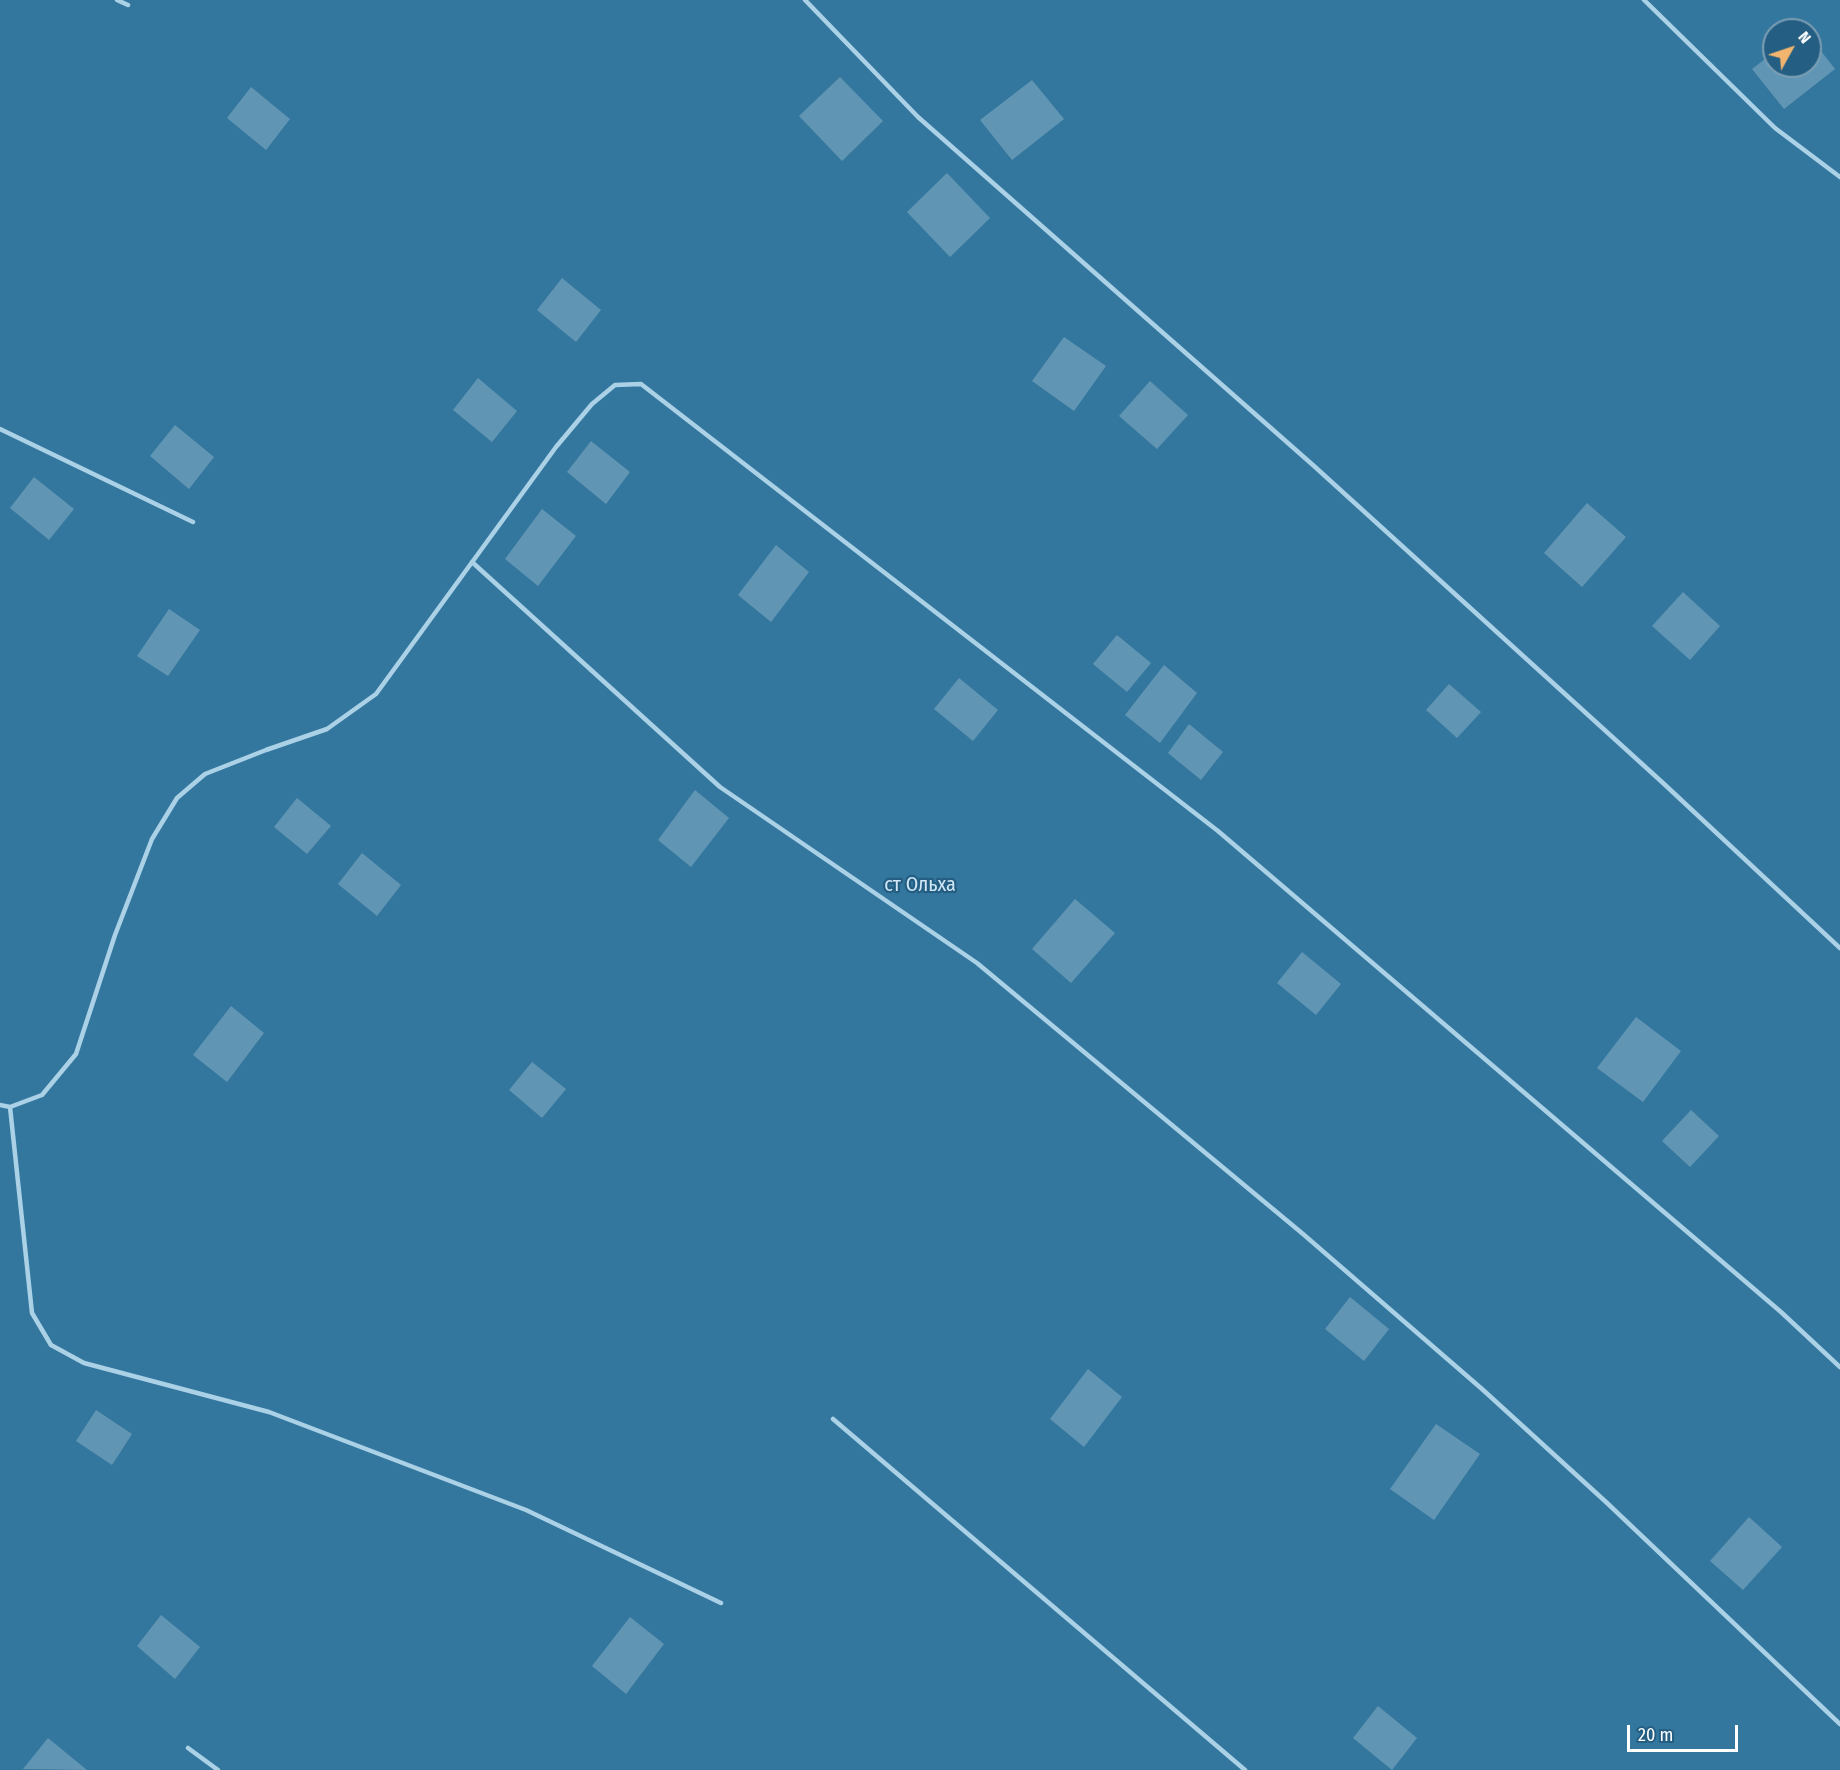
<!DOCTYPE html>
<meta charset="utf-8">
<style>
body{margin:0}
#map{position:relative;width:1840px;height:1770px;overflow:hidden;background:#245e82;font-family:"Fira Sans Condensed",sans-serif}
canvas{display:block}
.north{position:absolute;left:1762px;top:18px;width:60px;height:60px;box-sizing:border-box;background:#245e82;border:2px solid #7c9eb4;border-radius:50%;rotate:50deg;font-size:16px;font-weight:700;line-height:24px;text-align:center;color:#fff}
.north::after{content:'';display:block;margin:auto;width:21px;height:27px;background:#f2b56f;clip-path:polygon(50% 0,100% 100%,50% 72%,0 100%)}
.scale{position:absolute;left:1627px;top:1725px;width:111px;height:27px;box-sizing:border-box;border:3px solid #fff;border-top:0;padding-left:8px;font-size:18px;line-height:21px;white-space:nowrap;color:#fff;-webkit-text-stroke:4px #245e82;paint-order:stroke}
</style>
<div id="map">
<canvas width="1840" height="1770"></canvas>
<div class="north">N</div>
<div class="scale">20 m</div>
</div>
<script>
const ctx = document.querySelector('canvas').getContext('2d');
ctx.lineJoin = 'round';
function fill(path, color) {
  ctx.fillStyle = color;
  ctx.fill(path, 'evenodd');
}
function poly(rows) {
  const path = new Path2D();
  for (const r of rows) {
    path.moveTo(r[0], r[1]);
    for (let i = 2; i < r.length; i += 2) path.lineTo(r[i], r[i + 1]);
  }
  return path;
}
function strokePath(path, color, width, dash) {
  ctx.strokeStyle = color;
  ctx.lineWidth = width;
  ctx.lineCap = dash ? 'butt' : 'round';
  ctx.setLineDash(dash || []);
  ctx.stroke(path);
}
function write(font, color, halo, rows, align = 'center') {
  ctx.font = font + ' "Fira Sans Condensed",sans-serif';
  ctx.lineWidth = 4.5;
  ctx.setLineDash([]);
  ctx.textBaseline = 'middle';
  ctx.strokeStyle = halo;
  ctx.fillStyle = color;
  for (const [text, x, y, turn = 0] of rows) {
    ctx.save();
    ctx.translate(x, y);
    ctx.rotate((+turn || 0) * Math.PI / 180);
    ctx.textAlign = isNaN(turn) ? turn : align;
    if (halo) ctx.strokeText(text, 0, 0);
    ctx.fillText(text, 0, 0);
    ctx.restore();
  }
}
const green = poly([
 [0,0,1840,0,1840,1770,0,1770],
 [1774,30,1810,30,1810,66,1774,66]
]);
const building = poly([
 [1810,37,1835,69,1784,109,1752,69,1774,52,1774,66,1810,66],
 [840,77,883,121,842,161,799,116],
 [1032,80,1064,119,1012,160,980,120],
 [251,87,290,119,266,150,227,118],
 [947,173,990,218,950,257,907,212],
 [562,278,601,310,576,342,537,310],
 [1064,337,1106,366,1074,411,1032,381],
 [478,378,517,411,492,442,453,410],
 [1150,381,1188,415,1157,449,1119,416],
 [175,425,214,457,189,489,150,456],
 [591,441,630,472,606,504,567,472],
 [34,477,74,509,49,540,10,508],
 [1587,503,1626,537,1582,587,1544,553],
 [542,509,576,536,538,586,505,559],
 [776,545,809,572,771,622,738,595],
 [1683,592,1720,626,1690,660,1652,626],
 [169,609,200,630,168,676,137,656],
 [1117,635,1151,663,1127,692,1093,664],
 [1164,665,1197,693,1160,743,1125,715],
 [959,678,998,710,973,741,934,709],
 [1449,684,1481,712,1457,738,1426,710],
 [1189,724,1223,752,1201,780,1168,753],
 [695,790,729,818,691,867,658,840],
 [297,798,331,826,307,854,274,827],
 [362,853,401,885,377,916,338,884],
 [1075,899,1115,933,1071,983,1032,949],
 [1302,952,1341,984,1316,1015,1277,983],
 [231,1006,264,1033,227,1082,193,1055],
 [1636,1017,1681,1051,1643,1102,1597,1068],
 [532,1062,566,1089,542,1118,509,1090],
 [1691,1110,1719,1136,1690,1167,1662,1141],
 [1350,1297,1389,1329,1364,1361,1325,1329],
 [1088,1369,1122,1397,1084,1447,1050,1419],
 [96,1410,132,1434,112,1465,76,1441],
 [1436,1424,1480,1454,1434,1520,1390,1489],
 [1749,1517,1782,1547,1743,1590,1710,1561],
 [161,1615,200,1647,175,1679,137,1646],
 [630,1617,664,1644,626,1694,592,1666],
 [1378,1706,1417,1738,1392,1770,1353,1738],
 [48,1738,87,1770,23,1769]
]);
const service = poly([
 [117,0,128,5],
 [805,0,918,117,1314,466,1663,783,1840,948],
 [1644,0,1775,128,1840,177],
 [0,429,193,522],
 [472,562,720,787,977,963,1303,1234,1482,1389,1606,1502,1840,1724],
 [0,1105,10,1107,42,1095,76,1054,115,935,152,839,177,798,205,774,266,750,327,729,376,694,556,447,592,404,615,385,641,384,1218,831,1781,1312,1840,1367],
 [10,1107,32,1313,51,1345,84,1363,269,1412,526,1510,721,1603],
 [833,1419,1245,1770],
 [188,1748,218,1770]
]);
const parkNames = [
 ["ст Ольха",920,885]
];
fill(green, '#34779e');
fill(building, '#6195b4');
strokePath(service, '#abd1e7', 4.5);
write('20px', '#cfe7f6', '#245e82', parkNames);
</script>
